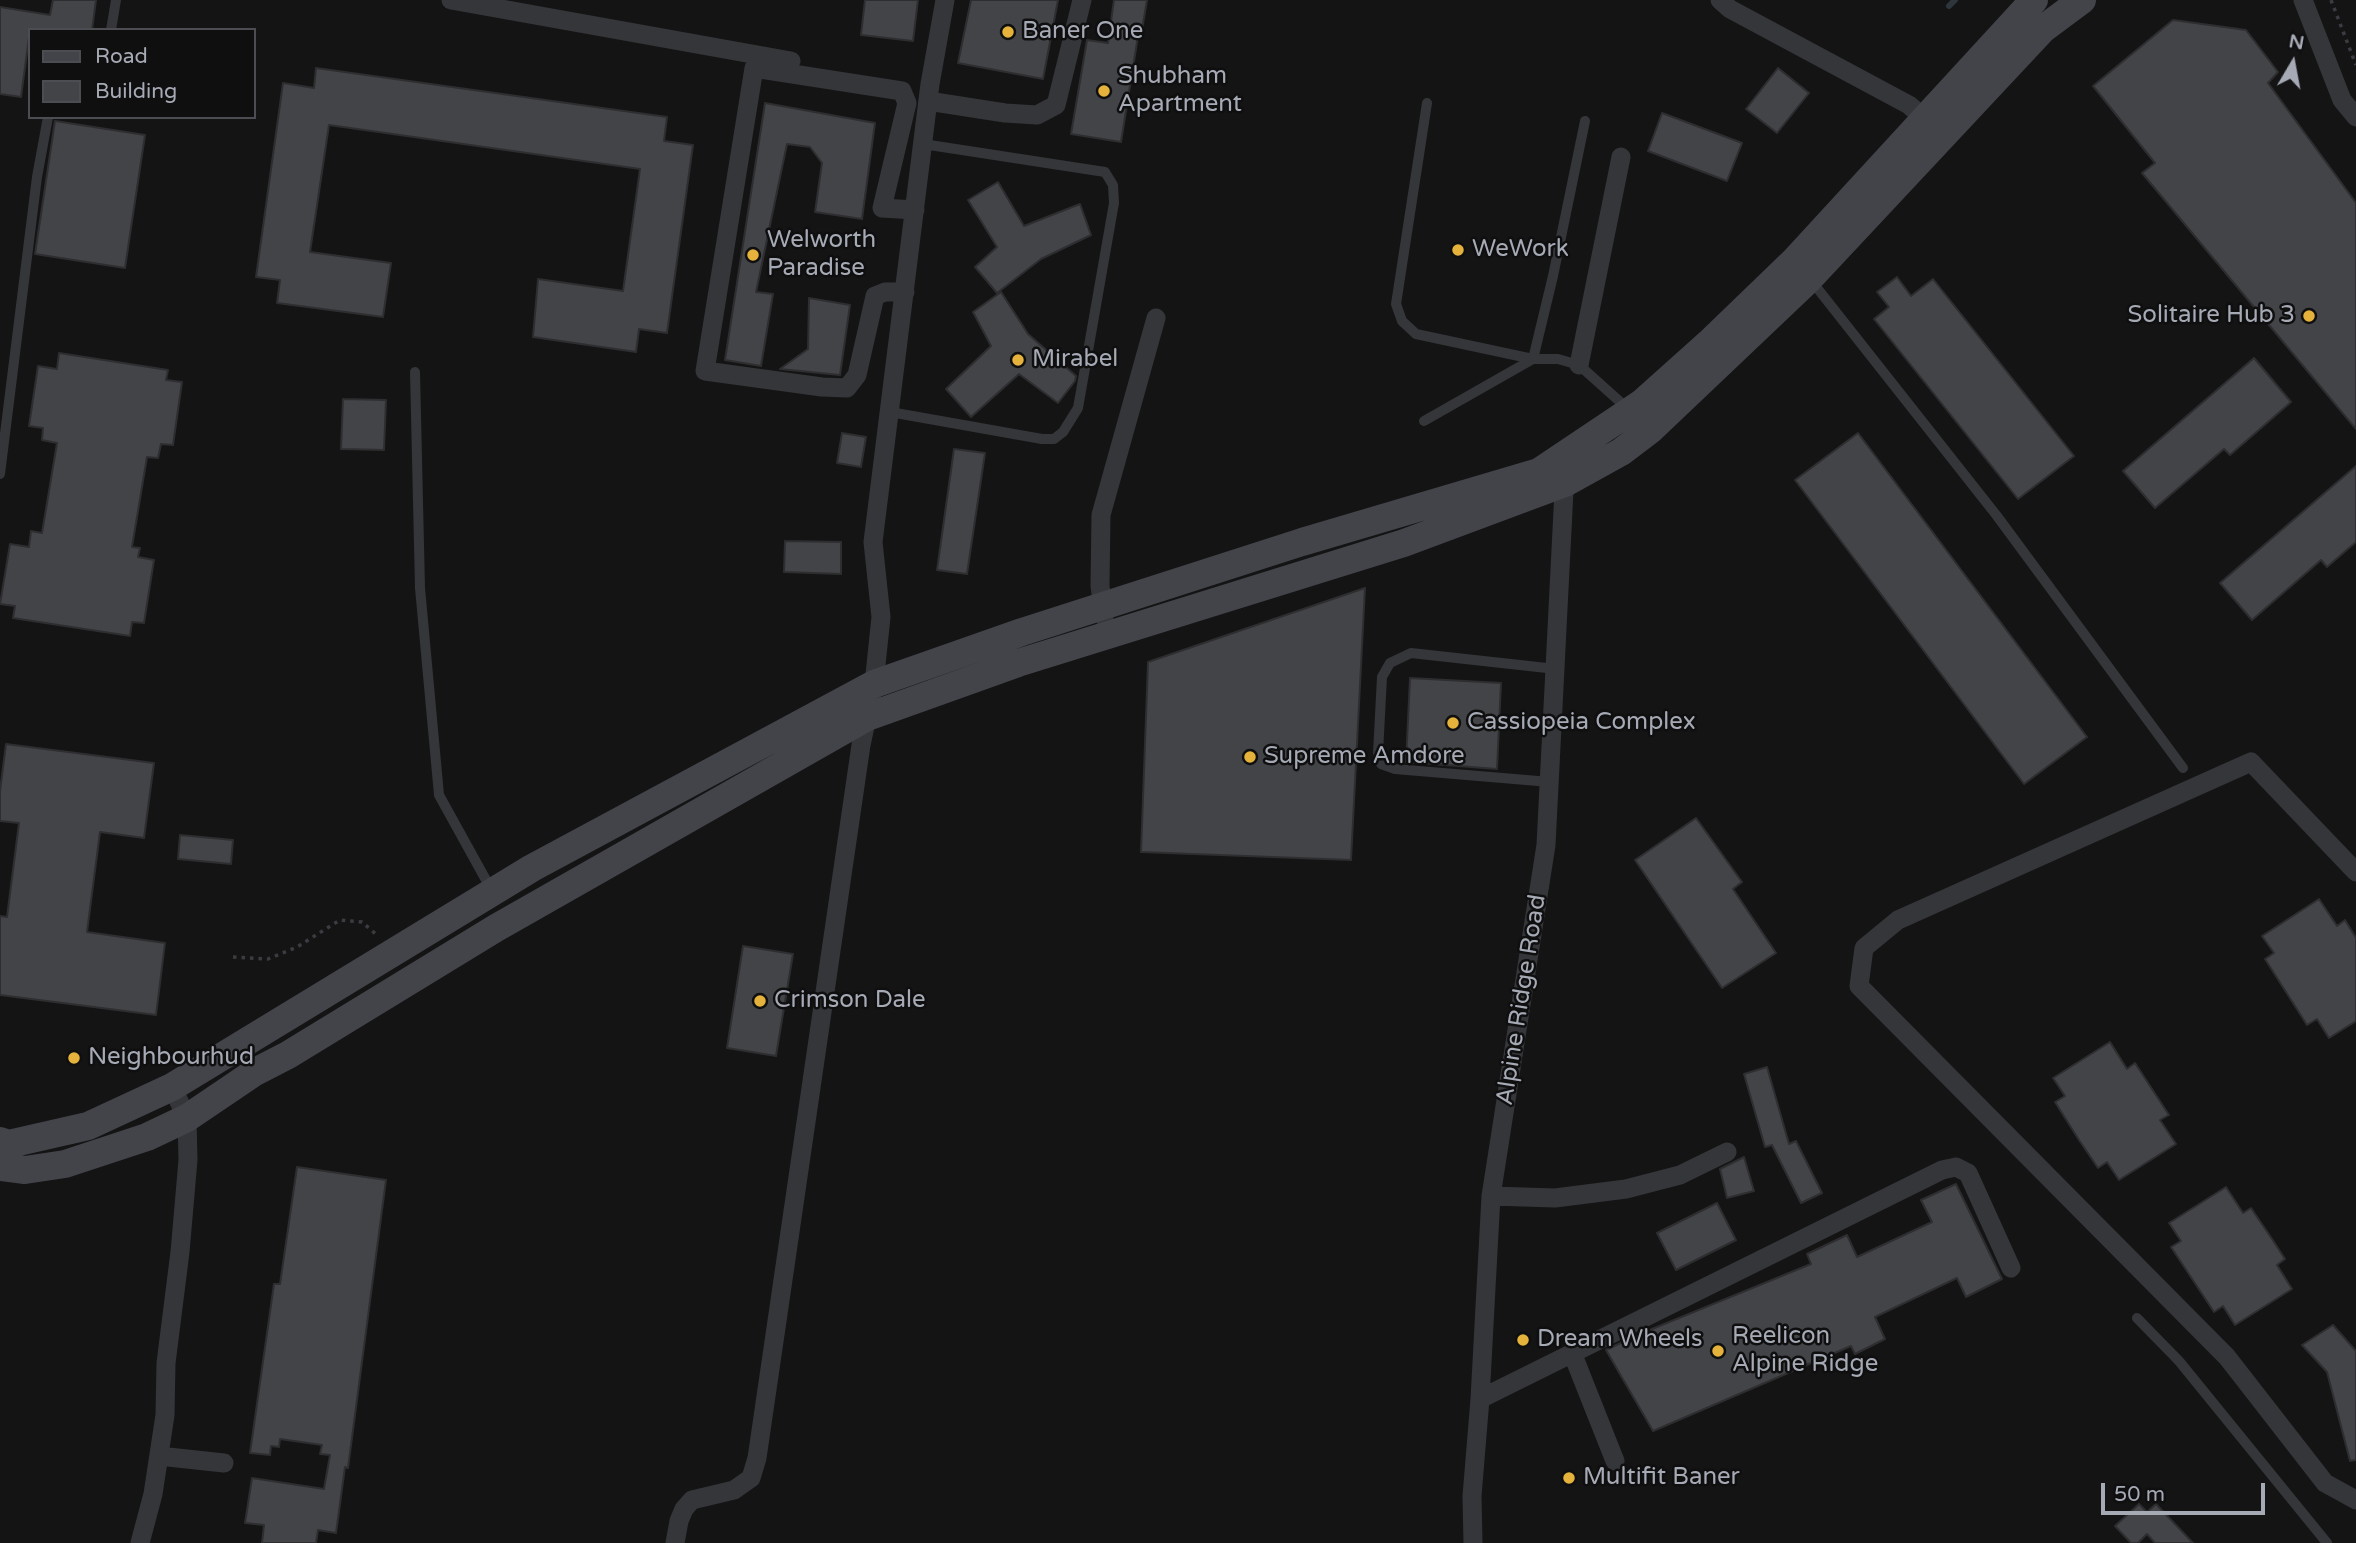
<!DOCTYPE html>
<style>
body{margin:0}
#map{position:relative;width:2356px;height:1543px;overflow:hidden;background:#141415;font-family:"Varela Round",sans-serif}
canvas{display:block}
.legend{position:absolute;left:28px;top:28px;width:228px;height:91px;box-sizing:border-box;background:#0f0f10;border:2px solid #4b4d52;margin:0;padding:9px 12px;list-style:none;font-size:21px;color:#a6aab5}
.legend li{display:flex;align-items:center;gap:14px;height:35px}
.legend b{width:35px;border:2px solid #4b4d52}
.north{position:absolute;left:2258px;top:28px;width:70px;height:70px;-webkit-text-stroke:5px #0f0f10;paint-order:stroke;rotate:10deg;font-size:19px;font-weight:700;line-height:28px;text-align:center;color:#a6aab5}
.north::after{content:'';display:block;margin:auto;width:24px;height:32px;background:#a6aab5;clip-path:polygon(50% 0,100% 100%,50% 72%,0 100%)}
.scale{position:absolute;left:2101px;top:1483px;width:164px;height:32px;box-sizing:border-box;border:4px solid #a6aab5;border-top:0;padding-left:9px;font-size:21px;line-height:24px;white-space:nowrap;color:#a6aab5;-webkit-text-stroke:5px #0f0f10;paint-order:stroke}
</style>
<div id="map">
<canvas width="2356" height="1543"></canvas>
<ul class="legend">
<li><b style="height:9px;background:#43444a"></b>Road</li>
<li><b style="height:19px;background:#434448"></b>Building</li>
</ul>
<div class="north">N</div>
<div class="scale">50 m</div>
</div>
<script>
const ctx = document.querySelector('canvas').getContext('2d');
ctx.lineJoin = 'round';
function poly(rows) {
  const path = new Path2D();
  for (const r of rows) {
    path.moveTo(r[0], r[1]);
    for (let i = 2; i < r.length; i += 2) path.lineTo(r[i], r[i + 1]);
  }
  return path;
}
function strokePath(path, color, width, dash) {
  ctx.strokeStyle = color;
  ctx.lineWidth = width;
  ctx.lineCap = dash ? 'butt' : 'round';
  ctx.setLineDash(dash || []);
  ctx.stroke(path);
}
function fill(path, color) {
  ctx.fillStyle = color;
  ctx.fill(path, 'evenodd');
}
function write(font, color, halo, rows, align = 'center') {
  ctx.font = font + ' "Varela Round",sans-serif';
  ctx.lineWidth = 5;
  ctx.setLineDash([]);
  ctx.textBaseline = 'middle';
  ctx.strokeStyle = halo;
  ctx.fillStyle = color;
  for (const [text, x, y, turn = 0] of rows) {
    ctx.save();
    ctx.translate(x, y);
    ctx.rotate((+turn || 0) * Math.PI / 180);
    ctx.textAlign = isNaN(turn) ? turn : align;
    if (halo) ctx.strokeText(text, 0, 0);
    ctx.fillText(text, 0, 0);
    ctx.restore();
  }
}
const stream = poly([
 [1949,6,1955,0]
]);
const building = poly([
 [53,0,96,0,92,30,30,30,21,97,0,94,0,7,50,15,53,0],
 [865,0,918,0,913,41,861,35,865,0],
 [971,0,1058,0,1043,79,958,63,971,0],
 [1114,0,1147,0,1142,30,1139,30,1121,142,1071,134,1087,40,1108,43,1114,0],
 [2173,20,2246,30,2278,72,2268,83,2356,203,2356,429,2142,173,2155,163,2093,86,2173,20],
 [316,68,667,117,664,141,693,145,667,333,639,329,636,352,533,337,538,279,623,291,640,169,329,125,310,252,391,263,383,317,277,303,280,280,256,277,283,83,314,88,316,68],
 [1778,68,1809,93,1777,133,1746,109,1778,68],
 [765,103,875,123,862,219,815,212,822,163,810,147,787,144,756,292,773,294,761,366,725,360,765,103],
 [1662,113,1742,143,1727,181,1648,151,1662,113],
 [55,121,145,135,125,268,35,254,55,121],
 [998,182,1024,226,1080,204,1091,235,1041,259,997,293,975,267,997,247,968,200,998,182],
 [1897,277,1911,296,1933,279,2074,456,2018,499,1874,319,1889,307,1877,292,1897,277],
 [1001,292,1028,334,1076,376,1075,381,1058,403,1019,374,971,417,946,389,991,346,973,312,1001,292],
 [809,298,850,305,840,375,780,369,808,349,809,298],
 [59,353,168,370,166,380,182,382,173,445,161,444,158,458,147,457,132,547,140,548,138,557,154,560,144,623,132,622,130,636,13,618,15,606,0,604,10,544,29,547,31,531,42,533,57,443,42,440,43,428,29,426,38,366,57,369,59,353],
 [2254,358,2291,402,2230,455,2224,449,2155,508,2123,471,2254,358],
 [343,399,386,400,384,450,341,449,343,399],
 [842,433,866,437,861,467,837,463,842,433],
 [1858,433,2087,737,2024,784,1795,480,1858,433],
 [954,449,985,453,967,574,937,570,954,449],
 [2356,466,2356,542,2327,567,2321,560,2252,620,2220,583,2356,466],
 [785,541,841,542,841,574,784,572,785,541],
 [1365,588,1351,860,1141,852,1148,662,1365,588],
 [1410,678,1501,683,1497,769,1406,762,1410,678],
 [6,744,154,763,144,838,100,832,87,932,165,943,156,1015,0,995,0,916,7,917,19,823,0,821,0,791,6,744],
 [1696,818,1742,882,1733,889,1776,953,1722,988,1635,860,1696,818],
 [180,835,233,840,231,864,178,859,180,835],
 [2319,899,2337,926,2345,920,2356,938,2356,1021,2329,1038,2317,1019,2307,1025,2265,959,2274,953,2262,936,2319,899],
 [743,946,793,954,776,1056,727,1048,743,946],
 [2110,1042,2127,1069,2135,1063,2169,1115,2160,1120,2176,1144,2119,1180,2107,1162,2098,1168,2079,1140,2055,1102,2065,1096,2053,1078,2110,1042],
 [1767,1067,1789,1144,1796,1141,1822,1193,1801,1203,1772,1145,1765,1147,1744,1074,1767,1067],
 [1744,1157,1754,1191,1727,1198,1720,1169,1744,1157],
 [297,1167,386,1180,348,1468,345,1467,336,1533,318,1530,316,1543,262,1543,264,1525,245,1523,252,1478,324,1489,330,1455,320,1454,322,1445,280,1439,279,1447,271,1446,270,1455,250,1453,274,1284,280,1284,297,1167],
 [1956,1184,2002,1279,1966,1297,1957,1278,1875,1317,1885,1339,1855,1354,1851,1346,1653,1431,1606,1350,1635,1336,1811,1264,1807,1254,1847,1235,1857,1257,1932,1222,1921,1200,1956,1184],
 [2226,1187,2243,1213,2251,1208,2272,1239,2285,1259,2277,1265,2292,1289,2235,1325,2223,1306,2214,1312,2171,1247,2181,1241,2169,1223,2226,1187],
 [1717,1203,1736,1240,1676,1270,1657,1233,1717,1203],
 [2333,1325,2356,1351,2356,1460,2350,1461,2327,1372,2302,1345,2333,1325],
 [2139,1504,2147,1512,2156,1504,2193,1543,2155,1543,2147,1534,2138,1543,2131,1543,2115,1526,2139,1504]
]);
const path = poly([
 [2331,0,2356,65],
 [233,957,268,959,297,947,340,920,362,922,378,936]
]);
const lane = poly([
 [111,30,116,0],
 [1427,103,1396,304,1402,321,1416,334,1533,359,1558,359,1579,365,1627,408],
 [1810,279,1997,516,2183,768],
 [415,372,420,588,439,795,491,889],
 [890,412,1042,439,1054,439,1063,432,1078,408,1114,203,1113,185,1105,172,923,144],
 [1424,421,1533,359,1553,276,1585,121],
 [0,474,37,177,48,117],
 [1550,782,1395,769,1381,764,1378,753,1382,677,1390,663,1411,653,1556,669],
 [2137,1318,2179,1361,2327,1543]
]);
const street = poly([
 [451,0,791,61],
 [1720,0,1730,9,1909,105,1932,125],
 [2303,0,2342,100,2356,117],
 [928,101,1005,113,1037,115,1056,105,1082,0],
 [905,292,885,292,875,296,857,375,847,388,822,387,705,371,754,68,902,91,907,103,882,208,915,210],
 [1579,365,1621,157],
 [1104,617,1100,586,1101,515,1156,318],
 [2356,872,2251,762,1898,920,1864,948,1859,986,2227,1357,2325,1483,2356,1500],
 [1491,1196,1555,1198,1626,1189,1680,1175,1727,1152],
 [1573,1355,1615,1461],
 [1480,1399,1942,1170,1956,1167,1968,1173,2011,1268],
 [159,1456,224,1463],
 [140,1543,153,1494,165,1415,166,1363,180,1252,188,1160,187,1118,172,1087],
 [675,1543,679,1521,684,1509,692,1500,734,1490,751,1478,757,1458,861,745,874,684,881,617,873,542,930,84,945,0],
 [1473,1543,1472,1496,1480,1399,1491,1196,1546,845,1565,471]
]);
const secondary = poly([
 [0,1141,9,1144,88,1126,172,1087,532,868,874,684,1022,632,1302,542,1539,472,1642,403,1709,343,1796,259,2034,0],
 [0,1167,25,1170,65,1164,147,1137,187,1118,255,1072,288,1055,496,928,867,717,1018,663,1404,543,1565,483,1621,452,1650,430,1809,279,2043,29,2082,0]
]);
const markers = [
 [1008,32,7,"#e5b33c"],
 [1104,91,7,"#e5b33c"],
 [1458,250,7,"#e5b33c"],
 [753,255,7,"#e5b33c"],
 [2309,316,7,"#e5b33c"],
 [1018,360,7,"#e5b33c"],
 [1453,723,7,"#e5b33c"],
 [1250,757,7,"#e5b33c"],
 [760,1001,7,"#e5b33c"],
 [74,1058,7,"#e5b33c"],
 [1523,1340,7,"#e5b33c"],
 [1718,1351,7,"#e5b33c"],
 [1569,1478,7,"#e5b33c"]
];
const poiNames = [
 ["Baner One",1022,32],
 ["Shubham",1118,77],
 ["Apartment",1118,105],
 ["Welworth",767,241],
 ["Paradise",767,269],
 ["WeWork",1472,250],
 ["Solitaire Hub 3",2295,316,"right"],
 ["Mirabel",1032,360],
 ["Cassiopeia Complex",1467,723],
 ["Supreme Amdore",1264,757],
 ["Crimson Dale",774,1001],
 ["Neighbourhud",88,1058],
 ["Reelicon",1732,1337],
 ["Alpine Ridge",1732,1365],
 ["Dream Wheels",1537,1340],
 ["Multifit Baner",1583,1478]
];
const streetNames = [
 ["Alpine Ridge Road",1522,1000,-81]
];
strokePath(stream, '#2e363d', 6);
fill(building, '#434448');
strokePath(building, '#2e2e31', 2);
strokePath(path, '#3b3c41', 3.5, [3.5, 5]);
strokePath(lane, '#35363a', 10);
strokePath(street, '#35363a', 19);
strokePath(secondary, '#43444a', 28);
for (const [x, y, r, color] of markers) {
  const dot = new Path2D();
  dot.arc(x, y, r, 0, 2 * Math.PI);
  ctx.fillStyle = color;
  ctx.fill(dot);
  strokePath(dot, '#0f0f10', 2.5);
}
write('24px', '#a6aab5', '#0f0f10', poiNames, 'left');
write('24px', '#a6aab5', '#0f0f10', streetNames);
</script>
